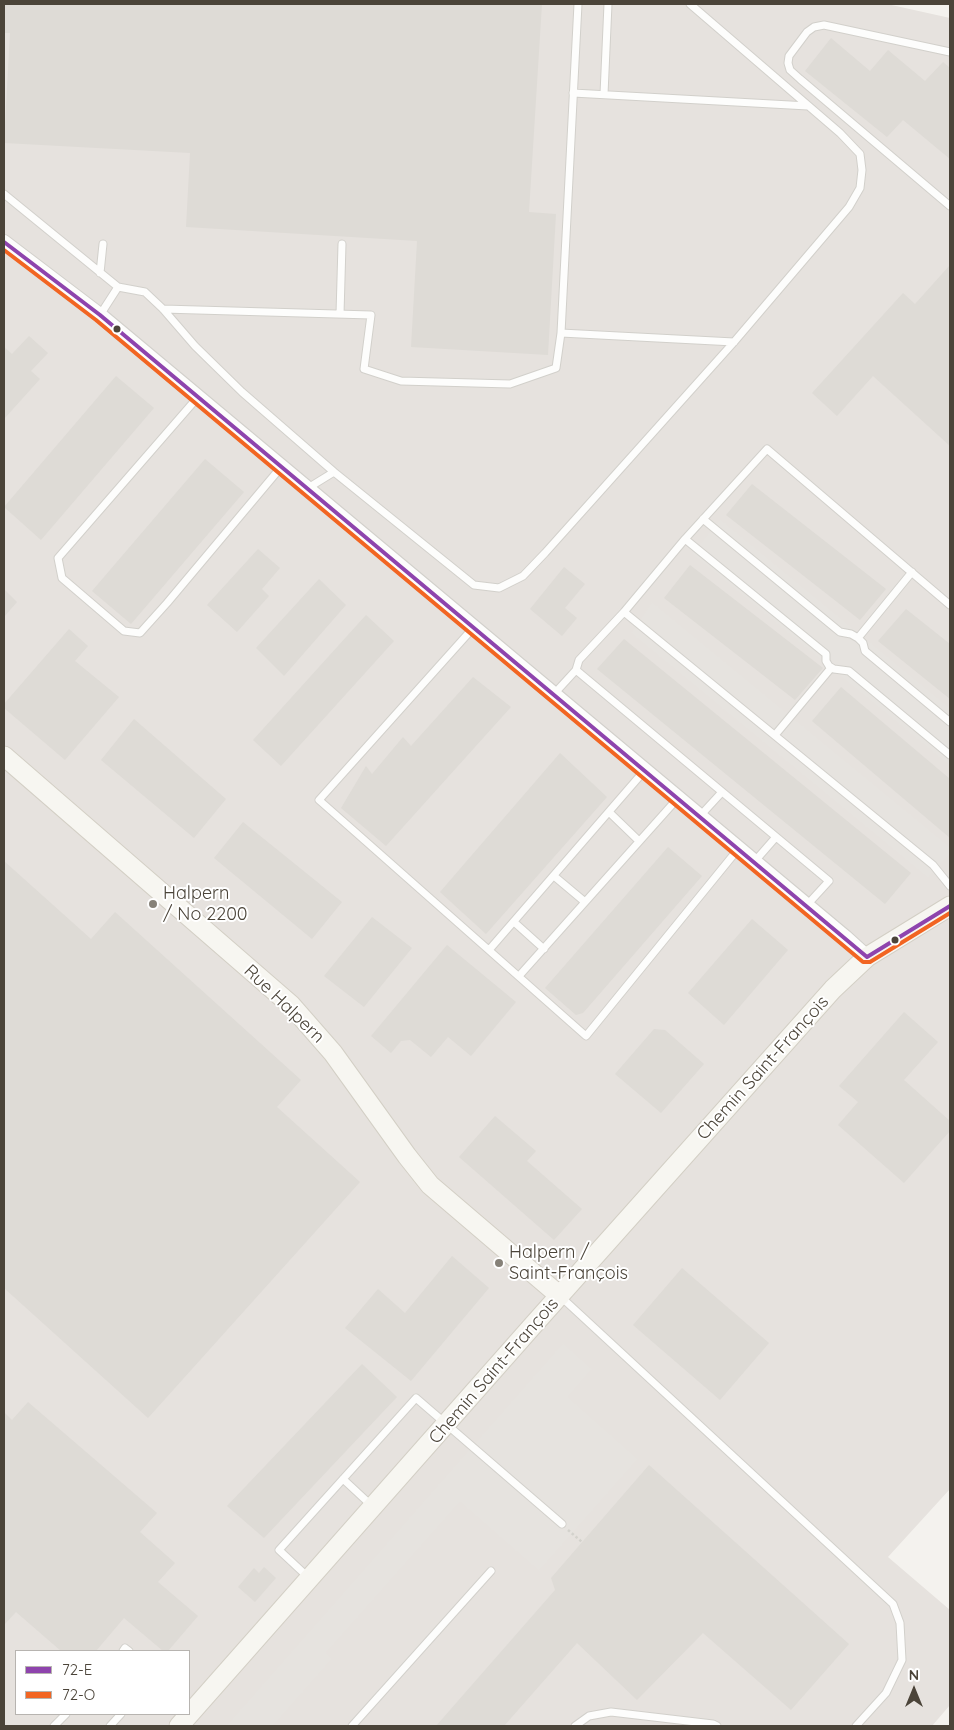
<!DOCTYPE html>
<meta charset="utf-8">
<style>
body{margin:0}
#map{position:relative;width:954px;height:1730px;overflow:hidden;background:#f4f2ee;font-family:Quicksand,sans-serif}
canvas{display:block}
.frame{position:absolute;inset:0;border:5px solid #4b4439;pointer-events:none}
.legend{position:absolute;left:15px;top:1650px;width:175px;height:65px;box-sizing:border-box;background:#fff;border:1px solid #b7b4b0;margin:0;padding:6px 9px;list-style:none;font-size:15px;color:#4b4439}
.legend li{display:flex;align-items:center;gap:10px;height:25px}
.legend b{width:25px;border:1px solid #b7b4b0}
.north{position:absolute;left:889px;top:1665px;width:50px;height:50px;-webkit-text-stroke:4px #fff;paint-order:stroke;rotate:0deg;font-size:14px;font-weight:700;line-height:20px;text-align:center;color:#4b4439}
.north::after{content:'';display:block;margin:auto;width:18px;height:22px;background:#4b4439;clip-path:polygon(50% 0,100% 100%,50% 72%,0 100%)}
</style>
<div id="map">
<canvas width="954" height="1730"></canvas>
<div class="frame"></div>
<ul class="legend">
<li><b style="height:6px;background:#8e44ad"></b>72-E</li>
<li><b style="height:6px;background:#f26522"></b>72-O</li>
</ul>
<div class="north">N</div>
</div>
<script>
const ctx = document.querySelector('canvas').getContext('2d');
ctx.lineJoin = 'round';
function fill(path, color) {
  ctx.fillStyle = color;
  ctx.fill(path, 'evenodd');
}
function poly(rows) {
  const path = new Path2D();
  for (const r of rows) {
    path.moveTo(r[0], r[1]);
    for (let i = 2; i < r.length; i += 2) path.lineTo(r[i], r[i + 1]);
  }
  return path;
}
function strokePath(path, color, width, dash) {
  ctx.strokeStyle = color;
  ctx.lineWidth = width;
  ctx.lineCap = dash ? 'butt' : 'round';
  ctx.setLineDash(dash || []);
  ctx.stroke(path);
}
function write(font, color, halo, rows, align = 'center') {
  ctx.font = font + ' Quicksand,sans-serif';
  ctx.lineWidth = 4;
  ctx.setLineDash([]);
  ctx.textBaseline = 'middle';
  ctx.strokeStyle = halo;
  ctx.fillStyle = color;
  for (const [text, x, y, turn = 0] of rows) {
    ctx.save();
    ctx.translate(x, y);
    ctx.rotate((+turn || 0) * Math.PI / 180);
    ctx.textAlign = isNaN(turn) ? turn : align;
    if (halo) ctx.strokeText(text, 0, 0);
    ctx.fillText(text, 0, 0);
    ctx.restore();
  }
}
const industrial = poly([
 [4,4,887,4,950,18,950,1489,888,1557,950,1610,950,1705,932,1726,4,1726],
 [16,1651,189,1651,189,1714,16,1714]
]);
const parking = poly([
 [720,519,950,708,950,766,692,554],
 [652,602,950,847,950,854,928,878,631,633],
 [563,1343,592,1369,568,1397,638,1459,539,1571,460,1502,326,1653,332,1659,273,1726,226,1726]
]);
const building = poly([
 [4,4,542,4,529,212,556,214,548,355,411,347,417,241,186,227,190,153,4,143,10,33,4,33],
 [831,38,870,71,888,50,925,81,943,62,950,68,950,159,903,120,887,137,805,71],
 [950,265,950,446,873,376,837,416,812,393,903,293,915,304],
 [29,336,48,353,31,371,40,379,4,419,4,347,12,354],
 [116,376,154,408,41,540,4,507],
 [205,459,244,492,131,624,92,591],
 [752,484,886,589,860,620,726,515],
 [258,549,280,568,262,589,269,596,237,632,207,605],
 [690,565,823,668,795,700,664,598],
 [564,567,585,584,565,608,577,618,562,636,530,609],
 [319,579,346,605,284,676,256,648],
 [4,589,17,602,4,617],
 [906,609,950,644,950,699,878,641],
 [366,615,394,641,281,766,253,740],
 [69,629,88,646,75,661,119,697,65,760,4,708,4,704],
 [624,639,911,873,885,904,597,669],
 [473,677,511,707,386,846,341,808,366,766,372,774,403,737,411,746],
 [841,687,950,779,950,838,812,721],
 [134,719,226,799,194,838,101,760],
 [560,753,607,797,486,934,440,892],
 [243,822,342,902,312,939,214,858],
 [668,847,702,876,583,1013,576,1015,545,988],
 [4,861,91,939,115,912,301,1080,277,1107,360,1182,148,1418,4,1288],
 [372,917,412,948,364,1007,324,976],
 [752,919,788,950,724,1025,688,993],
 [447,945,516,1002,471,1056,448,1037,431,1057,410,1040,401,1041,391,1053,371,1036],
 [904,1012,938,1042,904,1080,950,1121,950,1131,904,1183,838,1125,858,1102,839,1086],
 [654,1029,665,1030,704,1064,661,1113,615,1074],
 [495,1116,536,1151,527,1161,582,1209,554,1240,459,1157],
 [452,1256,489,1288,411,1381,345,1328,378,1289,405,1313],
 [682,1268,769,1343,720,1400,633,1325],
 [362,1364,397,1397,264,1538,227,1506],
 [28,1402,157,1513,140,1532,175,1563,158,1582,198,1616,168,1651,163,1651,124,1618,96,1651,61,1651,16,1612,4,1625,4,1412,12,1420],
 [649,1465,849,1644,791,1710,703,1633,637,1700,577,1643,504,1726,436,1726,555,1590,551,1578],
 [264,1567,276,1578,255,1602,238,1587,254,1568,259,1573]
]);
const path = poly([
 [568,1530,582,1542]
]);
const lane = poly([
 [950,52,824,25,814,27,807,32,789,56,788,63,790,70,800,79,950,206],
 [573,93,808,106],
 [604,94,608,4],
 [4,194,118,287,145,292,163,309,195,346,242,392,334,472,474,585,499,588,523,576,545,553,734,342,849,207,860,188,862,170,860,154,840,133,690,4],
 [100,273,103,244],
 [163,309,371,315,364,369,401,381,510,384,556,368,561,333,578,4],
 [340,314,342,244],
 [100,315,118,287],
 [561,333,734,342],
 [198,397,58,558,62,578,124,631,140,633,167,603,282,466],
 [308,488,334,472],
 [703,519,840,632,851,634,858,638,863,643,865,651,950,722],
 [950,605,767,449,685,539,826,654,826,661,829,666,834,669,849,671,950,755],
 [624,612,933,865,950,886],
 [474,627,319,800,586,1036,739,848],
 [858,638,912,572],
 [576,670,579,660,624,612,685,539],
 [554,694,576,670,829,881,807,905],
 [775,735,831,668],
 [609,812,639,841],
 [700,816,722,792],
 [755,861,776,837],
 [554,876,585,902],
 [514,922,544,949],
 [489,950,645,770],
 [519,976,678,798],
 [560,1296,893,1604,900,1623,902,1660,886,1693,856,1726],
 [343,1479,372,1506],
 [309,1578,279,1550,416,1398,562,1524],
 [123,1651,125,1648,129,1651],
 [54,1726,66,1714],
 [110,1726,121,1714],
 [352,1726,491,1571],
 [575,1726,589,1716,611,1712,713,1724,717,1726]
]);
const street = poly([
 [4,242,100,315,845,937,867,957]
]);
const secondary = poly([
 [4,756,291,1005,333,1053,407,1156,430,1185,560,1296],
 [179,1726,535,1323,833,989,867,957,950,906]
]);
const bus1 = poly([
 [4,242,100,315,867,957,950,906]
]);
const bus2 = poly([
 [4,250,96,320,863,962,870,962,950,913]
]);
const markers = [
 [117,329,4.5,"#4b4439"],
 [153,904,5,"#868178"],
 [895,940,4.5,"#4b4439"],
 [499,1263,5,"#868178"]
];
const poiNames = [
 ["Halpern",163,894],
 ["/ No 2200",163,915],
 ["Halpern /",509,1253],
 ["Saint-François",509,1274]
];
const streetNames = [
 ["Rue Halpern",284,1004,44],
 ["Chemin Saint-François",763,1068,-48],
 ["Chemin Saint-François",494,1371,-49]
];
fill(industrial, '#e6e2de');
fill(parking, '#e6e3df');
fill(building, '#dedbd6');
strokePath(lane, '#d2d0cb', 9);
strokePath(street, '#d2d0cb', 16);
strokePath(secondary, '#d3cfc5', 21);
strokePath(path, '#d3d2cc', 2.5, [2.5, 2.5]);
strokePath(lane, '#fdfdfc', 7);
strokePath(street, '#fdfdfc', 14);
strokePath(secondary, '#f7f6f1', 19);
strokePath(bus1, '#8e44ad', 4);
strokePath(bus2, '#f26522', 4);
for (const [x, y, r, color] of markers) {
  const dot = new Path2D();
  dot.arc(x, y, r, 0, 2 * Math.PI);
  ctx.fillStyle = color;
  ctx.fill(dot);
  strokePath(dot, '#fff', 2);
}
write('18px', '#4b4439', '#fff', poiNames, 'left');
write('18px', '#4b4439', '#fff', streetNames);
</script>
